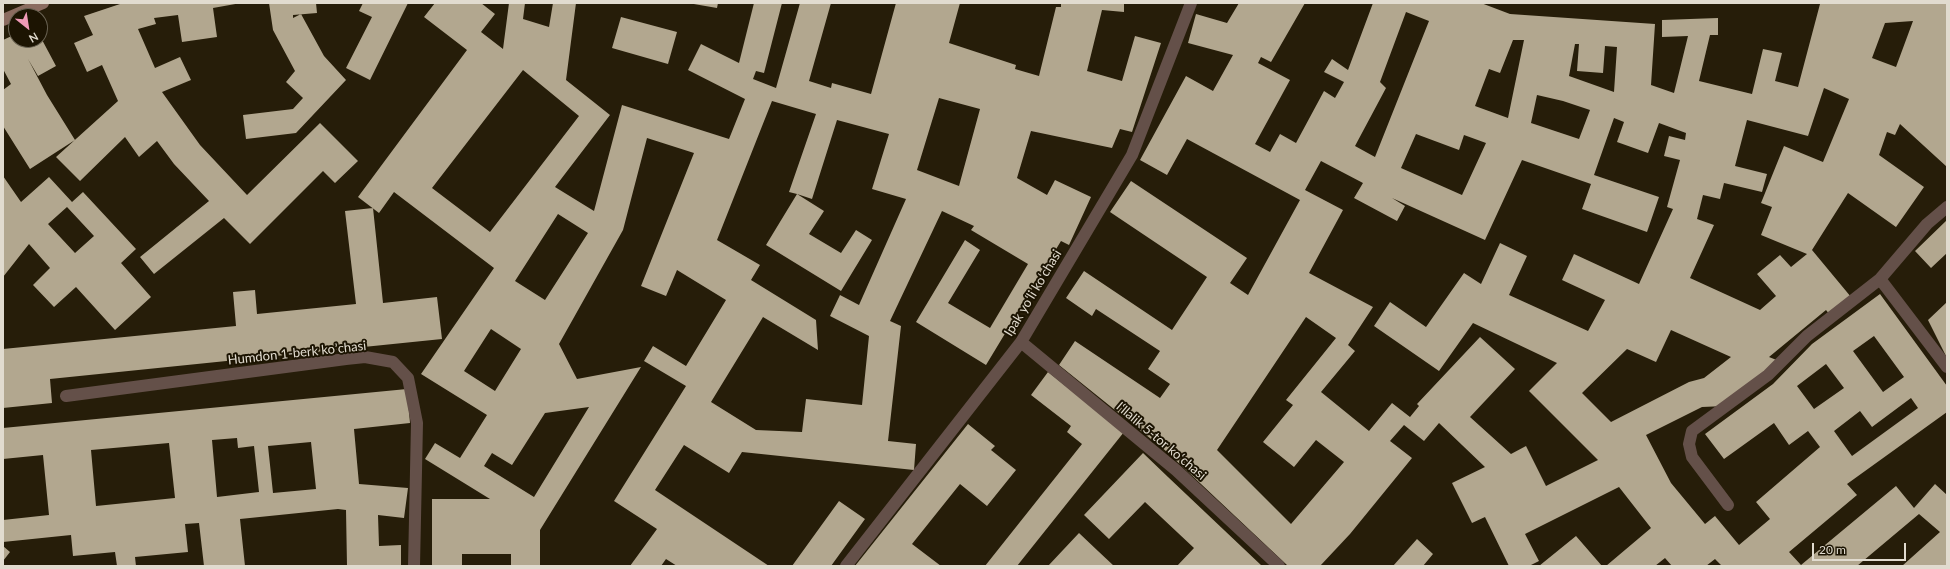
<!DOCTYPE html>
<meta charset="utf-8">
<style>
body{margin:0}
#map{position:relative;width:1950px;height:569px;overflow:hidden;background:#261d09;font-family:Lato,sans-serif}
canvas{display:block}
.frame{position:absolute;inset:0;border:4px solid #e1dbcf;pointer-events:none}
.north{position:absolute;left:8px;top:8px;width:40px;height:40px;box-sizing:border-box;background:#1c1402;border:1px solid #6b6454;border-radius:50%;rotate:150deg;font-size:11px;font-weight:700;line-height:16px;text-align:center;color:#e1dbcf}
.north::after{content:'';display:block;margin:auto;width:14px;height:18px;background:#f09ab7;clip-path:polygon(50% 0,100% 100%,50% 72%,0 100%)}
.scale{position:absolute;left:1812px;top:543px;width:94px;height:18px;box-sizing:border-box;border:2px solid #e1dbcf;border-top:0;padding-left:5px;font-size:12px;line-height:14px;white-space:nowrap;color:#e1dbcf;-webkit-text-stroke:3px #1c1402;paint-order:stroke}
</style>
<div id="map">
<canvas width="1950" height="569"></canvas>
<div class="frame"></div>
<div class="north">N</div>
<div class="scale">20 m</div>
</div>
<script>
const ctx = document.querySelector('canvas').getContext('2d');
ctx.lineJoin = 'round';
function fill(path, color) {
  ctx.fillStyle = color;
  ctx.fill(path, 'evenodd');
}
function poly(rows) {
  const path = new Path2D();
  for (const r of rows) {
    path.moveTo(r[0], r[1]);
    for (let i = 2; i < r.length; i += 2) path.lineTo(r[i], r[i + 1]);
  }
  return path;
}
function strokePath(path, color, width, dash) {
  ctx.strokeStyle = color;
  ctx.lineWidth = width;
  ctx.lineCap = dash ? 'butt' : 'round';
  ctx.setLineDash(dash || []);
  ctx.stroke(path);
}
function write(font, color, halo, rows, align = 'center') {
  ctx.font = font + ' Lato,sans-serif';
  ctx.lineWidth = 4;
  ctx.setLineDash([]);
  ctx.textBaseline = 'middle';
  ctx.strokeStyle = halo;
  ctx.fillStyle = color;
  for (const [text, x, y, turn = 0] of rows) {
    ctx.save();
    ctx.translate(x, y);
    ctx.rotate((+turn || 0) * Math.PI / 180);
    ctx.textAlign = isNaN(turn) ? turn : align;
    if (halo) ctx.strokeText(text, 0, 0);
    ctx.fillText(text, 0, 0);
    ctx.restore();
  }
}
const building = poly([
 [123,3,241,3,213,8,217,37,182,42,178,15,154,18,156,24,138,29,155,68,180,57,191,80,162,92,200,145,247,195,320,123,358,161,335,183,323,171,250,244,224,218,154,274,140,257,209,201,174,164,157,141,139,157,125,137,80,181,56,157,118,101,102,65,87,72,74,43,93,35,84,16],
 [269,3,316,3,317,13,293,15,293,18,301,14,324,56,346,80,296,133,246,139,243,115,293,109,303,98,286,82,295,71,273,30],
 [363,3,408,3,370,80,346,68,372,17,359,11],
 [435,3,481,3,495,14,481,32,503,49,509,3,525,3,523,19,549,27,553,3,576,3,566,80,610,115,555,187,594,211,622,105,729,139,745,99,688,70,701,44,739,63,754,3,782,3,764,73,756,71,753,79,776,88,800,3,831,3,809,81,831,88,832,83,871,94,896,3,960,3,949,43,1016,65,1015,69,1039,76,1056,7,1061,7,1061,3,1124,3,1124,12,1102,10,1087,71,1122,81,1135,36,1161,43,1132,132,1120,129,1112,148,1031,131,1017,178,1047,195,1055,180,1091,197,1069,245,1061,241,986,365,916,322,965,240,980,250,948,303,990,328,1028,264,971,230,974,226,942,211,890,321,901,326,888,441,916,444,914,470,742,452,729,473,684,445,655,490,769,566,677,566,666,559,661,566,630,566,657,529,614,501,686,386,644,361,653,346,686,366,726,300,677,270,666,296,641,286,694,153,647,138,623,230,559,344,577,379,641,367,540,530,540,566,511,566,511,554,462,554,462,566,432,566,432,499,490,499,425,459,435,443,460,458,487,415,421,374,494,268,394,192,379,213,358,197,467,50,424,17],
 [523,70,579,116,490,232,432,188],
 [939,98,980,109,959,186,917,170],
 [772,101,816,114,789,192,797,194,766,245,841,291,872,240,856,230,841,253,809,234,824,211,797,194,812,199,837,120,889,134,872,189,906,199,859,305,840,295,830,316,869,336,862,405,806,399,802,432,756,430,711,402,763,317,818,350,816,320,751,280,760,265,717,240],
 [558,214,588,233,545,300,515,281],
 [491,329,521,349,495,391,464,371],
 [589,407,534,497,484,466,492,453,512,465,545,413],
 [688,3,718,3,717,8],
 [1239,3,1305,3,1271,62,1261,57,1258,63,1290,80,1255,144,1270,152,1280,134,1296,143,1324,91,1335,98,1344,82,1324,72,1332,59,1348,70,1373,3,1481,3,1510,14,1655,24,1651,85,1674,93,1688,36,1662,37,1662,20,1718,18,1718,35,1710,35,1699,81,1752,94,1763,49,1782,53,1775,81,1798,87,1820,4,1947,3,1947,167,1900,124,1895,135,1887,132,1879,155,1924,187,1896,227,1848,193,1812,250,1851,297,1830,315,1826,310,1769,357,1779,361,1725,406,1702,407,1646,435,1671,483,1705,524,1715,516,1739,545,1770,519,1756,502,1820,447,1808,431,1789,445,1774,423,1724,459,1705,434,1773,384,1812,344,1880,294,1947,386,1947,412,1847,484,1857,495,1789,552,1801,565,1896,486,1914,508,1935,484,1947,495,1947,566,1902,566,1940,532,1919,514,1857,566,1722,566,1715,559,1706,566,1672,566,1665,558,1655,566,1606,566,1651,528,1619,487,1525,534,1539,561,1529,566,1509,566,1485,517,1472,523,1452,483,1485,467,1439,423,1424,441,1404,425,1390,441,1412,458,1350,534,1320,566,1288,566,1166,451,1059,365,1075,341,1160,398,1170,384,1148,369,1160,351,1096,309,1092,316,1066,298,1084,271,1172,330,1207,277,1110,212,1131,181,1247,258,1230,283,1248,295,1300,200,1187,139,1167,175,1140,160,1186,76,1213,91,1233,55,1188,43,1196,14,1227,23],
 [1406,12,1429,21,1375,157,1355,146,1386,88,1380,82],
 [1913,21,1896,67,1872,58,1885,23],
 [1513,40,1524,40,1508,118,1475,106,1489,69,1500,73],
 [1575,44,1579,44,1577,71,1603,73,1605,46,1617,47,1614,92,1569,76],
 [1824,88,1849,99,1823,162,1784,146,1761,203,1772,207,1761,235,1807,254,1791,267,1780,255,1757,274,1776,296,1760,310,1690,278,1714,225,1697,219,1703,195,1720,199,1724,183,1762,192,1767,174,1735,166,1747,120,1808,136],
 [1537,95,1563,101,1590,110,1579,139,1531,123],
 [1614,118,1624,122,1617,142,1648,153,1659,123,1686,133,1685,140,1669,136,1664,156,1680,160,1667,207,1673,209,1639,284,1574,254,1562,280,1605,300,1588,331,1509,295,1527,256,1500,243,1481,284,1464,273,1426,327,1390,302,1374,326,1439,371,1473,323,1557,363,1529,391,1598,460,1546,486,1526,446,1511,454,1470,417,1515,369,1480,337,1417,404,1419,406,1410,417,1392,403,1369,431,1321,392,1355,351,1348,345,1373,307,1309,273,1343,210,1305,190,1321,161,1363,183,1354,198,1397,221,1405,206,1392,198,1485,240,1522,160,1591,184,1582,209,1647,232,1659,197,1594,175],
 [1416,134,1459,150,1464,135,1486,143,1462,195,1401,168],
 [1306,317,1336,338,1286,400,1293,405,1263,442,1294,467,1316,440,1344,462,1291,524,1217,450],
 [1671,330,1731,357,1704,378,1689,382,1611,422,1582,393,1627,349,1656,362],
 [1874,336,1904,377,1883,392,1853,351],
 [1826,364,1844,388,1814,409,1797,386],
 [1911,398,1918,408,1852,456,1834,431,1860,411,1872,427],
 [621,17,677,32,668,64,612,48],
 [16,34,16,40,40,40,40,36,56,66,38,76,28,59,47,95,75,140,30,169,3,126,3,90,11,84,3,69,3,40],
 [3,176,21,202,49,177,72,202,83,192,136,249,121,263,151,297,115,330,76,287,54,307,33,285,50,268,29,244,3,277],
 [67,207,94,236,75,253,48,224],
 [373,208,383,303,437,297,442,339,50,379,52,403,3,408,3,349,236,326,233,292,255,290,257,314,356,304,345,211],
 [1947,220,1947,253,1931,268,1915,251],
 [1947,302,1947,358,1928,320],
 [1048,372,1124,432,1017,566,985,566,1082,444,1067,432,1071,426,1031,395],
 [407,389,410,423,354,429,359,484,408,488,404,518,378,515,379,546,401,545,401,566,347,566,346,510,338,509,240,519,245,566,204,566,199,523,185,524,188,552,135,557,136,566,117,566,115,552,73,556,71,535,3,542,3,520,49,515,43,455,3,459,3,428],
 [237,438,238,448,254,446,259,492,217,497,212,440],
 [311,442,316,489,273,493,268,446],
 [169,443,175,498,96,506,91,450],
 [968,424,995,446,991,450,1016,470,987,506,960,484,912,544,941,566,855,566],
 [1143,453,1168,477,1262,566,1177,566,1194,548,1145,502,1109,539,1084,515],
 [839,501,865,519,831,566,792,566],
 [1079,533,1098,551,1114,566,1048,566],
 [1576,536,1602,566,1539,566],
 [1417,539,1433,554,1423,566,1393,566],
 [3,546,10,552,3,561]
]);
const street = poly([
 [1880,279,1947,367],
 [1021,342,1176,470,1279,566],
 [66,396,346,359,365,357,393,362,408,378,417,423,414,566],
 [1728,505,1692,457,1689,444,1692,431,1768,375,1807,336,1880,279,1927,224,1947,207],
 [846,566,1021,342,1132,155,1191,3]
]);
const secondary = poly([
 [3,20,43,3]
]);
const streetNames = [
 ["Ipak yoʻli koʻchasi",1033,293,-59],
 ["Humdon 1-berk koʼchasi",297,353,-6],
 ["Iʻllalik 5-tor koʻchasi",1161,441,40]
];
fill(building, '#b2a78f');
strokePath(street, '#645049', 12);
strokePath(secondary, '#8b6c60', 12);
write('13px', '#e1dbcf', '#1c1402', streetNames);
</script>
